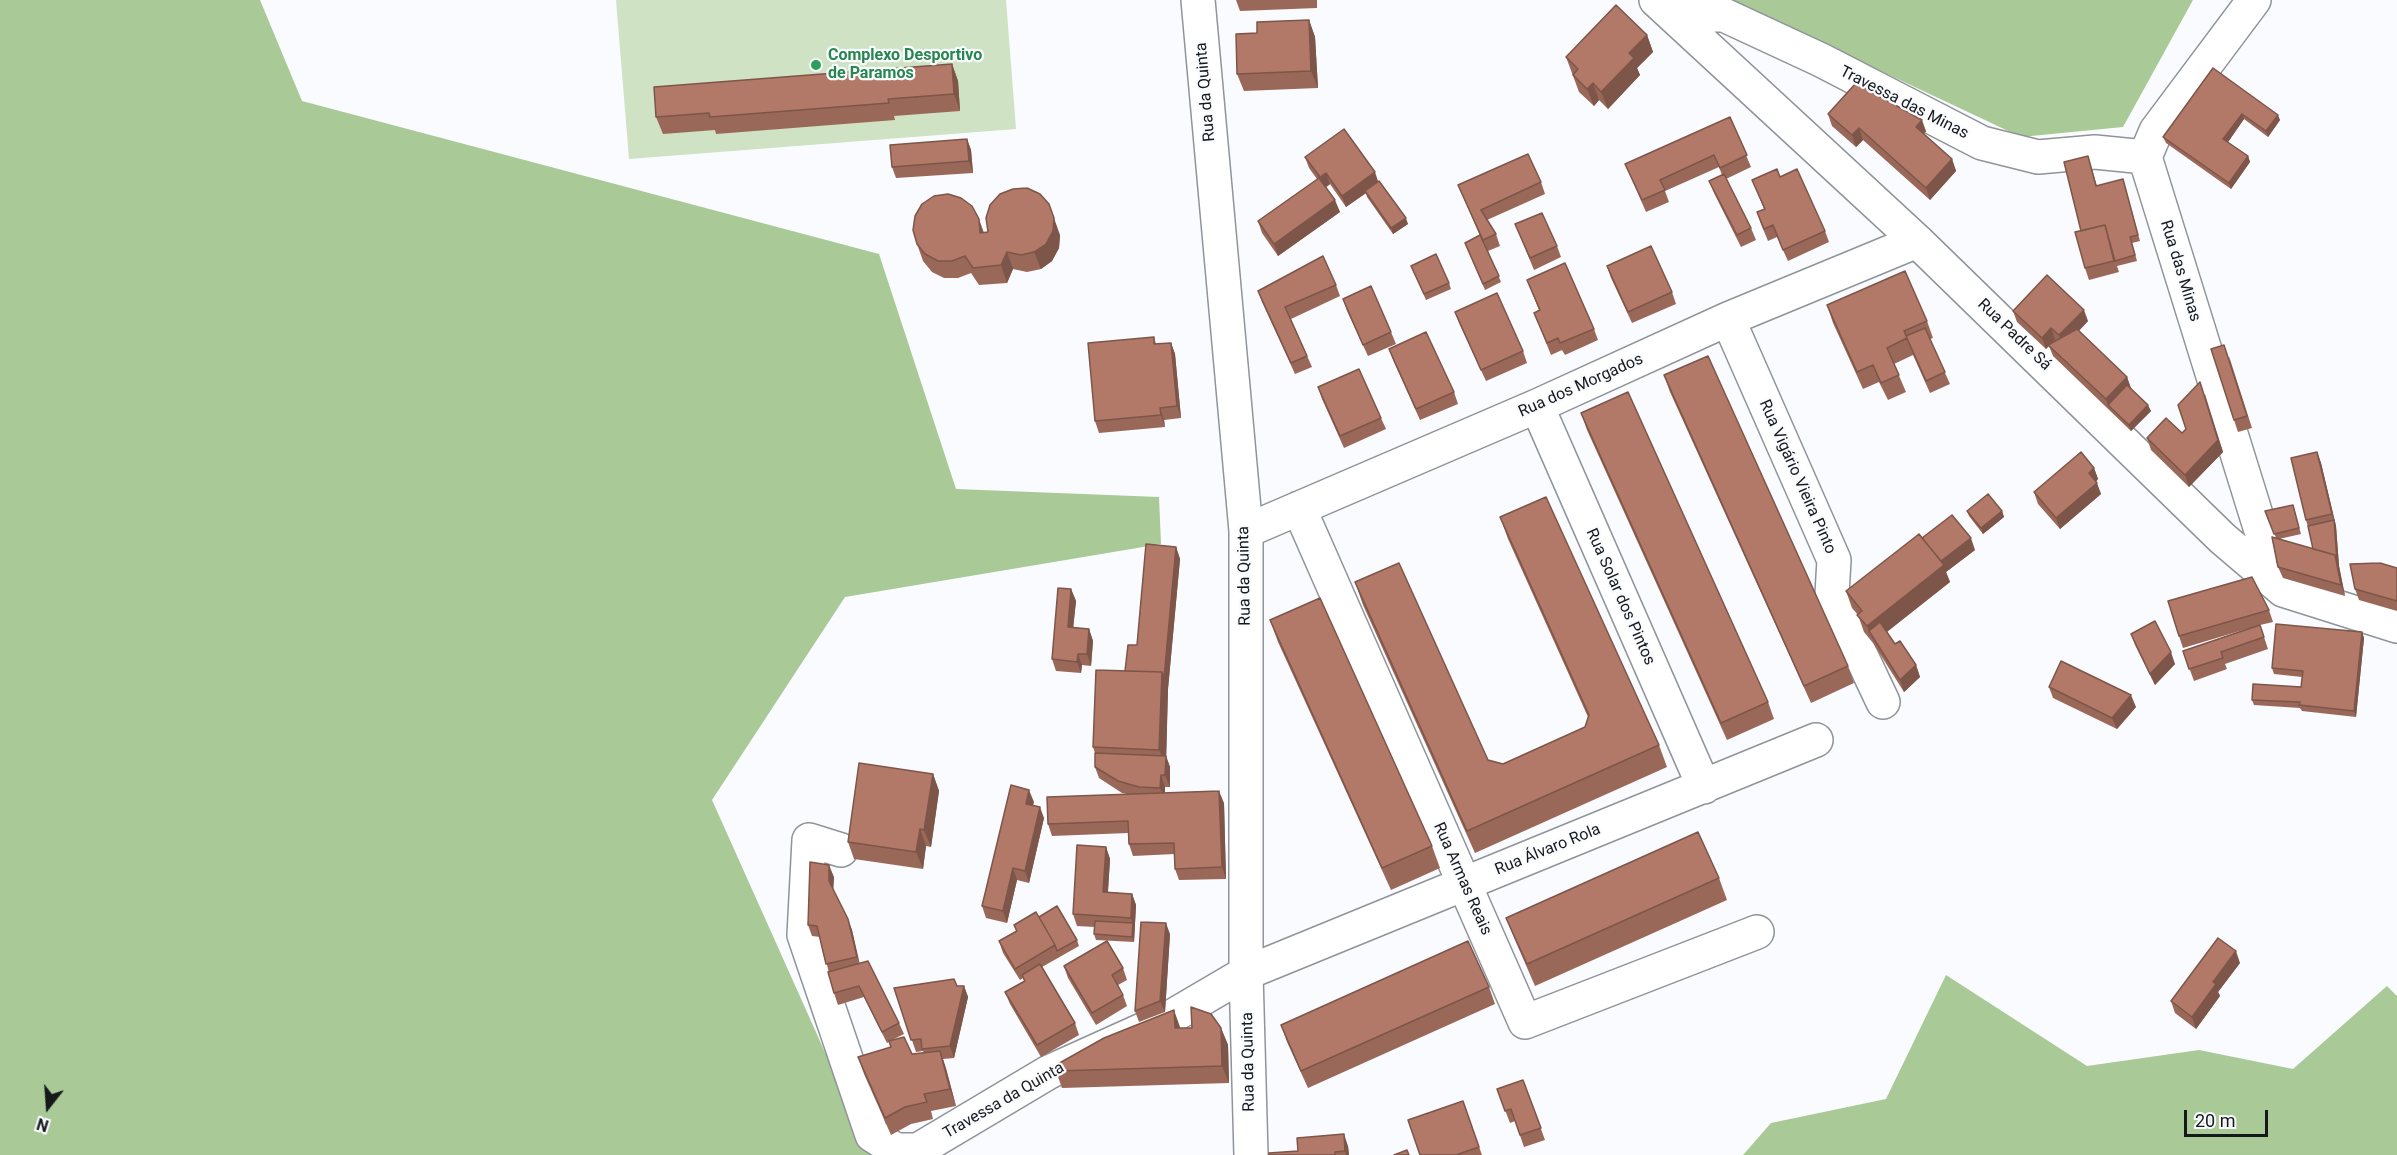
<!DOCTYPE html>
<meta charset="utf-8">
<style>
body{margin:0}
#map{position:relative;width:2397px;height:1155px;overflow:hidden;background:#f9fbfe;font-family:Roboto,sans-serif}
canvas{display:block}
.north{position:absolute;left:18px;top:1077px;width:60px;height:60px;-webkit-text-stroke:4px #f9fbfe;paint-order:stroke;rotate:197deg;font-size:16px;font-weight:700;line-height:24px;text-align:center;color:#16191b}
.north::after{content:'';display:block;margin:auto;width:21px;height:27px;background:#16191b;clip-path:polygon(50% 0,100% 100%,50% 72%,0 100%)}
.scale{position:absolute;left:2184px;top:1110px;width:84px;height:27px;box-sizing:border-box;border:3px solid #16191b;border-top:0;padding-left:8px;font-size:18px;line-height:21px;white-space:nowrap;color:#16191b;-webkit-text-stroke:4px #f9fbfe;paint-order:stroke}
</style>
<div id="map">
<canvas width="2397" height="1155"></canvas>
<div class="north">N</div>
<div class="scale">20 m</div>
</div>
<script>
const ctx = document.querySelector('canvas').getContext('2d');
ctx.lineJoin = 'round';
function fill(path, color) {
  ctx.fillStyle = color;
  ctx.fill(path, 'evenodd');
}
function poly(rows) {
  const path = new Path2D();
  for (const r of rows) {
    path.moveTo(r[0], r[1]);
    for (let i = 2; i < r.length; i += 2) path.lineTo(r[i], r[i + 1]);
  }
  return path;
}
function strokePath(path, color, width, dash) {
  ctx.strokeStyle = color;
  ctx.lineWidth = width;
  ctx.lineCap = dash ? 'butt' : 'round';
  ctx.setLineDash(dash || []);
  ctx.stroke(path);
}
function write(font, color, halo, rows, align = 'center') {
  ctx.font = font + ' Roboto,sans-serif';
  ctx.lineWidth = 4.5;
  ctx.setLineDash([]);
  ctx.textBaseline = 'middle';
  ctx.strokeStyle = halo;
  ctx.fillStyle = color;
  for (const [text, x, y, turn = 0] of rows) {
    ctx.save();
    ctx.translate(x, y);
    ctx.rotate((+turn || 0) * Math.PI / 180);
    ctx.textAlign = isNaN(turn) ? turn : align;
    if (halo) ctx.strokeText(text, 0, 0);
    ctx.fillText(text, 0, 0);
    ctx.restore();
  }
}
const green = poly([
 [616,0,1006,0,1016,129,629,159]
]);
const forest = poly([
 [0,0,260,0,302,101,879,254,956,489,1159,497,1161,544,845,597,712,800,871,1155,0,1155],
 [1730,0,2193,0,2123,127,2021,137],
 [1946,975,2087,1066,2199,1050,2293,1069,2387,986,2397,996,2397,1155,1743,1155,1771,1123,1886,1099]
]);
const minor = poly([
 [1198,0,1246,531,1246,973,1251,1155],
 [1656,0,1917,241,2222,538,2283,590,2397,626],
 [2254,0,2156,131,2145,157,2263,537,2258,569],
 [1672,14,1724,15,1821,60,1982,143,2038,157,2095,152,2145,157],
 [1728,319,1834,560,1832,594,1883,702],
 [1537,406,1704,787],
 [1299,508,1525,1022,1757,932],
 [1246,531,1537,406,1728,319,1917,241],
 [841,850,809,840,804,935,872,1135,896,1150,918,1150,1049,1072,1171,1017,1246,973,1816,740]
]);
const wall = poly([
 [1236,0,1317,0,1317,8,1240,11],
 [1309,20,1315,37,1318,88,1244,91,1237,74,1257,33],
 [1647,35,1653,52,1637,68,1640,75,1608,109,1599,100,1594,106,1579,92,1566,57],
 [952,64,958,81,960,111,894,116,895,120,716,134,715,130,663,134,656,117],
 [2213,68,2280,120,2268,137,2244,119,2228,142,2248,156,2250,162,2231,189,2166,143,2163,137],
 [1828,114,1926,131,1924,134,1952,159,1956,171,1930,200,1863,140,1856,147,1832,126],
 [1730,117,1751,167,1726,179,1751,228,1756,240,1741,247,1714,193,1709,181,1722,175,1719,167,1665,191,1669,202,1646,212,1625,164],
 [967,139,971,150,973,173,896,178,892,167],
 [2088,156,2097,186,2123,179,2140,241,2132,243,2137,261,2117,266,2119,272,2089,280,2085,268,2081,231],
 [1305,157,1378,182,1408,224,1393,234,1367,197,1366,193,1346,207,1330,184,1326,187,1340,212,1278,256,1262,233,1258,221,1317,179,1309,168],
 [1780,177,1825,231,1829,242,1788,261,1777,237,1768,241,1761,224,1757,212,1764,209,1752,180],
 [1541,182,1545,194,1487,220,1496,234,1500,246,1488,251,1501,282,1485,290,1465,243,1480,236,1458,185],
 [1515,224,1557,246,1561,257,1534,270],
 [984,233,1060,235,1059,248,1052,261,1041,269,1027,272,1013,269,1007,283,979,285,971,273,958,278,944,278,932,272,923,261,917,244],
 [1411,266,1449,283,1451,289,1426,300],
 [1607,266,1672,292,1676,304,1632,323,1611,278],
 [1527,280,1594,329,1598,340,1565,355,1562,350,1551,355,1534,313,1539,310],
 [1336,285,1340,296,1291,319,1312,367,1295,374,1262,302,1258,291],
 [1343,299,1391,332,1396,344,1368,356,1347,311],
 [1827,305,1927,321,1933,338,1930,339,1950,384,1930,393,1913,355,1894,364,1906,392,1888,400,1879,382,1863,389,1833,323],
 [2013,311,2088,321,2079,331,2127,377,2131,388,2151,411,2131,431,2053,356,2049,346,2046,349,2017,322],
 [1455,312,1523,351,1527,363,1486,381,1459,323],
 [1154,337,1156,344,1171,343,1175,354,1181,418,1164,420,1165,427,1099,433,1095,421],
 [1389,349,1454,392,1458,404,1420,420,1393,360],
 [2229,356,2252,428,2238,432,2234,420],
 [1664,375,1848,666,1854,683,1811,703,1670,392],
 [1318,387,1381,418,1386,429,1344,448,1322,399],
 [2205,394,2223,452,2189,487,2151,450,2147,438,2182,433,2186,429],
 [1581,413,1768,702,1774,719,1727,740,1587,430],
 [2317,452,2321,463,2336,526,2339,566,2345,596,2283,578,2278,567,2276,538,2265,511,2293,505,2301,534,2279,539,2314,549,2306,520],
 [2094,468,2098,479,2096,482,2101,494,2060,529,2038,504,2034,492],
 [1967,511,2002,511,2004,517,1983,534,1969,516],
 [1500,517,1659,745,1667,767,1475,853,1363,605,1355,582,1488,760,1503,764,1585,727,1588,717,1508,539],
 [1922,538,1975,550,1946,572,1950,582,1887,632,1895,644,1916,665,1920,677,1904,692,1873,643,1864,632,1858,615,1852,608,1846,591],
 [1176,547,1180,559,1168,689,1166,756,1170,767,1170,787,1165,787,1165,793,1224,803,1226,879,1179,880,1175,869,1175,854,1133,856,1129,844,1128,833,1052,836,1048,824,1127,794,1122,793,1099,778,1095,767,1095,753,1093,747,1125,671,1137,645],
 [2397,568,2397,611,2359,600,2355,589],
 [1071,589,1076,601,1073,628,1089,629,1093,641,1091,666,1082,665,1081,673,1056,671,1052,659],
 [2269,610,2273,622,2260,625,2268,649,2225,664,2227,669,2194,681,2183,651,2250,628,2183,648,2179,636],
 [1270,620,1432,846,1440,868,1391,890,1278,642],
 [2362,632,2364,638,2356,717,2302,711,2300,708,2254,705,2252,700,2301,687,2302,677,2274,674,2272,668],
 [2131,634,2175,664,2155,685,2135,645],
 [2049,687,2136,707,2117,729,2053,698],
 [933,774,939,791,931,847,926,846,923,869,854,859,848,842],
 [1034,802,1033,805,1044,818,1029,883,1017,880,1007,923,986,918,982,906],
 [1106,847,1110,859,1108,892,1132,894,1136,905,1134,942,1096,940,1094,934,1095,927,1077,926,1073,914],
 [834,877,833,890,852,930,859,963,899,1023,904,1034,892,1040,912,1054,924,1053,923,1051,916,1052,894,988,964,986,968,997,954,1058,943,1059,956,1106,931,1111,933,1119,911,1124,891,1135,864,1074,858,1057,891,1048,889,1042,887,1043,864,997,838,1005,834,993,820,937,812,936,808,925],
 [1719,878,1727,900,1535,986,1515,940,1506,918],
 [1039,917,1077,940,1079,946,1042,967,1075,1023,1079,1035,1041,1057,1010,1004,1005,992,1024,981,1023,978,1020,980,1003,953,999,941,1016,931,1014,925],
 [1170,934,1165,1012,1139,1022,1135,1011],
 [2240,963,2218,992,2220,996,2196,1029,2175,1013,2171,1001],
 [1064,966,1123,968,1127,980,1118,985,1123,995,1127,1006,1096,1025,1068,978],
 [1489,987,1495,1004,1308,1088,1287,1042,1281,1025],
 [1180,1028,1221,1028,1228,1045,1229,1083,1062,1088,1056,1071],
 [1523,1080,1545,1140,1524,1147,1515,1121,1510,1123,1497,1089],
 [1463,1101,1482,1155,1420,1155],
 [1348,1146,1349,1155,1269,1155,1298,1151]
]);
const shadedWall = poly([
 [1309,20,1315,37,1318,88,1311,71],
 [1647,35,1653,52,1637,68,1640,75,1608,109,1601,92,1629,53],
 [952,64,958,81,960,111,954,94],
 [1593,83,1599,100,1594,106,1587,89],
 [2242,114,2244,119,2226,145,2223,139],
 [2278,115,2280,120,2268,137,2266,131],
 [1922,120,1926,131,1920,139,1916,127],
 [1859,128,1863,140,1856,147,1852,135],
 [967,139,971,150,973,173,969,161],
 [2248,156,2250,162,2231,189,2229,183],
 [1952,159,1956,171,1930,200,1926,188],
 [1375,172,1379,184,1365,191,1366,193,1346,207,1342,196],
 [1326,173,1330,184,1324,189,1320,177],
 [1335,200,1340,212,1278,256,1274,244],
 [1049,204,1060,235,1059,248,1052,261,1041,269,1034,252],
 [1406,218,1408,224,1393,234,1391,228],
 [979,219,985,236,980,233],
 [1007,252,1013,269,1007,283,1001,265],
 [2084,310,2088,321,2063,347,2059,335],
 [2051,328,2055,339,2046,349,2042,338],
 [1171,343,1175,354,1181,418,1177,406],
 [2127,377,2131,389,2108,405,2106,399],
 [2200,382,2223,452,2189,487,2185,475],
 [2148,405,2151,411,2131,431,2129,425],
 [1160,408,1164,420,1165,427,1161,415],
 [2317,452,2321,463,2336,526,2332,514],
 [2094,468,2098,479,2093,484,2089,473],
 [2097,483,2101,494,2060,529,2056,518],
 [2002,511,2004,517,1983,534,1981,528],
 [2334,520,2336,526,2339,566,2345,596,2341,585,2335,555],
 [1971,538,1975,550,1946,572,1950,582,1875,641,1869,631,1867,626,1939,563],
 [1176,547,1180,559,1168,689,1166,767,1159,750,1162,672],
 [1071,589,1076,601,1072,639,1068,627],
 [1089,629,1093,641,1091,666,1087,654],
 [2362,632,2364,638,2356,717,2354,711],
 [2171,652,2175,664,2155,685,2150,674],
 [1078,654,1082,665,1081,673,1077,662],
 [1916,665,1920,677,1904,692,1900,680],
 [2131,695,2136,707,2117,729,2112,718],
 [1166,756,1170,767,1170,787,1165,775],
 [933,774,939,791,931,847,924,830],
 [1161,775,1165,787,1165,800,1160,788],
 [1029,790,1034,802,1030,815,1026,804],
 [1219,791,1224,803,1226,879,1222,867],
 [1040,807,1044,818,1029,883,1025,871],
 [920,829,926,846,923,869,916,852],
 [1106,847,1110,859,1107,904,1103,892],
 [829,865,834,877,833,893,829,881],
 [1013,868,1017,880,1007,923,1003,911],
 [1132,894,1136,905,1134,942,1132,937,1133,923,1131,918],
 [848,919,852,930,861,969,857,957],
 [1166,923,1170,934,1165,1012,1160,1001],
 [2236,951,2240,963,2218,992,2220,996,2196,1029,2192,1017,2213,982],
 [964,986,968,997,954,1058,950,1046],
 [1174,1010,1180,1027,1181,1046,1175,1028],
 [1221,1028,1228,1045,1229,1083,1222,1066],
 [940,1051,946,1068,956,1106,950,1089],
 [1344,1134,1348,1146,1349,1155,1346,1155,1345,1151]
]);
const building = poly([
 [1616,5,1647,35,1629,53,1634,58,1601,92,1593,83,1587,89,1573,75,1578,69,1566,57,1616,5],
 [1309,20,1311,71,1237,74,1236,34,1257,33,1257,22,1309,20],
 [952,64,954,94,888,99,889,103,710,117,709,113,656,117,654,87,952,64],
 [2213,68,2278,115,2266,131,2242,114,2223,139,2248,156,2229,183,2163,137,2213,68],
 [1856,83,1922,120,1916,127,1952,159,1926,188,1859,128,1852,135,1828,114,1856,83],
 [1730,117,1747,155,1720,168,1714,155,1660,180,1665,190,1642,200,1625,164,1730,117],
 [1344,129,1375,172,1342,196,1326,173,1320,177,1305,157,1344,129],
 [967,139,969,161,892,167,890,145,967,139],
 [1528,154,1541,182,1481,210,1496,234,1483,240,1458,185,1528,154],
 [2088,156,2096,186,2123,179,2138,235,2130,237,2135,255,2115,261,2105,225,2081,231,2064,162,2088,156],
 [1777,169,1780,177,1797,169,1825,231,1783,250,1773,225,1764,229,1757,212,1765,209,1752,180,1777,169],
 [1724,174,1751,228,1737,235,1709,181,1724,174],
 [1319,178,1335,200,1274,244,1258,221,1319,178],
 [1379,181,1406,218,1391,228,1365,191,1379,181],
 [1027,188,1040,194,1049,204,1054,218,1053,231,1046,244,1034,252,1021,255,1007,252,1001,265,973,268,965,256,952,261,938,261,925,254,917,244,913,230,915,216,922,204,934,196,948,194,961,198,972,206,979,219,980,233,988,232,986,218,990,205,1000,194,1013,189,1027,188],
 [1542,213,1557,246,1530,258,1515,224,1542,213],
 [2105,225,2114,261,2085,268,2075,232,2105,225],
 [1480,235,1499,276,1483,284,1465,243,1480,235],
 [1651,246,1672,292,1628,312,1607,266,1651,246],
 [1436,254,1449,283,1424,294,1411,266,1436,254],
 [1323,256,1336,285,1285,307,1307,356,1291,363,1258,291,1323,256],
 [1565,263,1594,329,1560,343,1558,338,1547,343,1534,313,1540,310,1527,280,1565,263],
 [1905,271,1927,321,1904,331,1907,338,1887,348,1899,375,1881,383,1873,365,1857,372,1827,305,1905,271],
 [2047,275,2084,310,2059,335,2051,328,2042,338,2013,311,2047,275],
 [1371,286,1391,332,1363,345,1343,299,1371,286],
 [1497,293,1523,351,1481,370,1455,312,1497,293],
 [1925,328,1945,372,1926,381,1906,336,1925,328],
 [2077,329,2127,377,2106,399,2048,345,2077,329],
 [1426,332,1454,392,1416,409,1389,349,1426,332],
 [1154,337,1154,344,1171,343,1177,406,1160,408,1161,415,1095,421,1088,343,1154,337],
 [2224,345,2247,416,2234,420,2211,349,2224,345],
 [1708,356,1848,666,1804,686,1664,375,1708,356],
 [1359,369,1381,418,1340,436,1318,387,1359,369],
 [2200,382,2218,440,2185,475,2147,438,2166,418,2182,433,2186,429,2178,405,2200,382],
 [2127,385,2148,405,2129,425,2108,405,2127,385],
 [1628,392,1768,702,1721,723,1581,413,1628,392],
 [2081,452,2094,468,2089,473,2097,483,2056,518,2034,492,2081,452],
 [2317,452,2332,514,2306,520,2291,458,2317,452],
 [1988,494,2002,511,1981,528,1967,511,1988,494],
 [1546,497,1659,745,1467,831,1355,582,1399,563,1488,760,1503,764,1585,727,1589,715,1500,517,1546,497],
 [2293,505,2299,528,2274,534,2265,511,2293,505],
 [1952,515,1971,538,1941,561,1922,538,1952,515],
 [2334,520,2337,561,2335,555,2313,549,2308,526,2334,520],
 [1919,534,1944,565,1867,626,1857,615,1862,611,1846,591,1919,534],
 [2272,537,2335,555,2341,585,2278,567,2272,537],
 [1146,544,1176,547,1164,678,1162,672,1125,671,1128,645,1137,645,1146,544],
 [2380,563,2397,568,2397,601,2355,589,2350,564,2380,563],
 [2252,577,2269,610,2179,636,2168,601,2252,577],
 [1058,588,1071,589,1068,627,1089,629,1087,654,1078,654,1077,662,1052,659,1058,588],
 [1320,598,1432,846,1382,868,1270,620,1320,598],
 [2155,621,2171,652,2150,674,2131,634,2155,621],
 [1880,622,1895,644,1900,641,1916,665,1900,680,1869,631,1880,622],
 [2276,624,2362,632,2354,711,2299,705,2300,702,2252,700,2253,684,2301,687,2303,671,2272,668,2276,624],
 [2260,625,2264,637,2221,652,2223,658,2189,669,2183,651,2260,625],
 [2061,661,2131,695,2112,718,2049,687,2061,661],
 [1096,670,1162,672,1159,750,1093,747,1096,670],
 [1095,753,1166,756,1165,775,1161,775,1160,788,1139,787,1118,781,1095,767,1095,753],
 [859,763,933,774,924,830,920,829,916,852,848,842,859,763],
 [1011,785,1029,790,1026,804,1040,807,1025,871,1013,868,1003,911,982,906,1011,785],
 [1219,791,1222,867,1175,869,1174,843,1129,844,1128,821,1048,824,1047,797,1219,791],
 [1698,832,1719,878,1527,964,1506,918,1698,832],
 [1077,845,1106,847,1103,892,1132,894,1131,918,1073,914,1077,845],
 [810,862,829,865,829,881,848,919,857,957,826,964,817,926,808,925,810,862],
 [1057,906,1077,940,1057,951,1055,945,1039,917,1057,906],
 [1036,912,1055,945,1015,969,999,941,1017,931,1014,925,1036,912],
 [1095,921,1133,923,1132,937,1094,934,1095,921],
 [1141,922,1166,923,1160,1001,1135,1011,1141,922],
 [2218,938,2236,951,2213,982,2216,984,2192,1017,2171,1001,2218,938],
 [1107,941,1123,968,1112,975,1123,995,1092,1013,1064,966,1107,941],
 [1468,941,1489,987,1301,1071,1281,1025,1468,941],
 [868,961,899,1023,882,1032,859,986,834,993,828,972,868,961],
 [1040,964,1075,1023,1037,1045,1005,992,1025,981,1022,975,1040,964],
 [954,979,957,986,964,986,950,1046,922,1049,921,1039,911,1040,894,988,954,979],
 [1191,1007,1211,1014,1221,1028,1222,1066,1056,1071,1056,1065,1104,1038,1174,1010,1175,1028,1192,1028,1191,1007],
 [904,1037,912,1054,940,1051,950,1089,924,1094,927,1102,905,1107,885,1118,858,1057,891,1047,889,1041,904,1037],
 [1523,1080,1541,1128,1520,1135,1511,1109,1505,1111,1497,1089,1523,1080],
 [1463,1101,1479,1147,1456,1155,1420,1155,1408,1120,1463,1101],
 [1344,1134,1345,1151,1335,1152,1335,1155,1269,1155,1269,1153,1298,1151,1297,1138,1344,1134],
 [1407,1150,1409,1155,1394,1155,1407,1150]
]);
const markers = [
 [816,65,6,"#2e9e5b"]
];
const leisureNames = [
 ["Complexo Desportivo",828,56],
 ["de Paramos",828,74]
];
const streetNames = [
 ["Rua da Quinta",1206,92,-95],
 ["Travessa das Minas",1904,103,27],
 ["Rua das Minas",2180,271,73],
 ["Rua Padre Sá",2014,335,44],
 ["Rua dos Morgados",1581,386,-24],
 ["Rua Vigário Vieira Pinto",1797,477,66],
 ["Rua da Quinta",1245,576,-91],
 ["Rua Solar dos Pintos",1620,597,66],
 ["Rua Álvaro Rola",1548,850,-22],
 ["Rua Armas Reais",1462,879,66],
 ["Rua da Quinta",1249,1062,-91],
 ["Travessa da Quinta",1004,1101,-30]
];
fill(green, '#cfe2c3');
fill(forest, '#a9c996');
strokePath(minor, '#8f949a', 36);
strokePath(minor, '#fff', 33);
fill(wall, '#9a6859');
fill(shadedWall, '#7d5549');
fill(building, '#b37968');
strokePath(building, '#7d5549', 1.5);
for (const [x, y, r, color] of markers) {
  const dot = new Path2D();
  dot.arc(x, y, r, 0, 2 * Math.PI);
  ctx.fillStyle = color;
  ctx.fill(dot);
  strokePath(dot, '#f9fbfe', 2);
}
write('bold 16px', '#27864d', '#f9fbfe', leisureNames, 'left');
write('16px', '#16191b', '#f9fbfe', streetNames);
</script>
